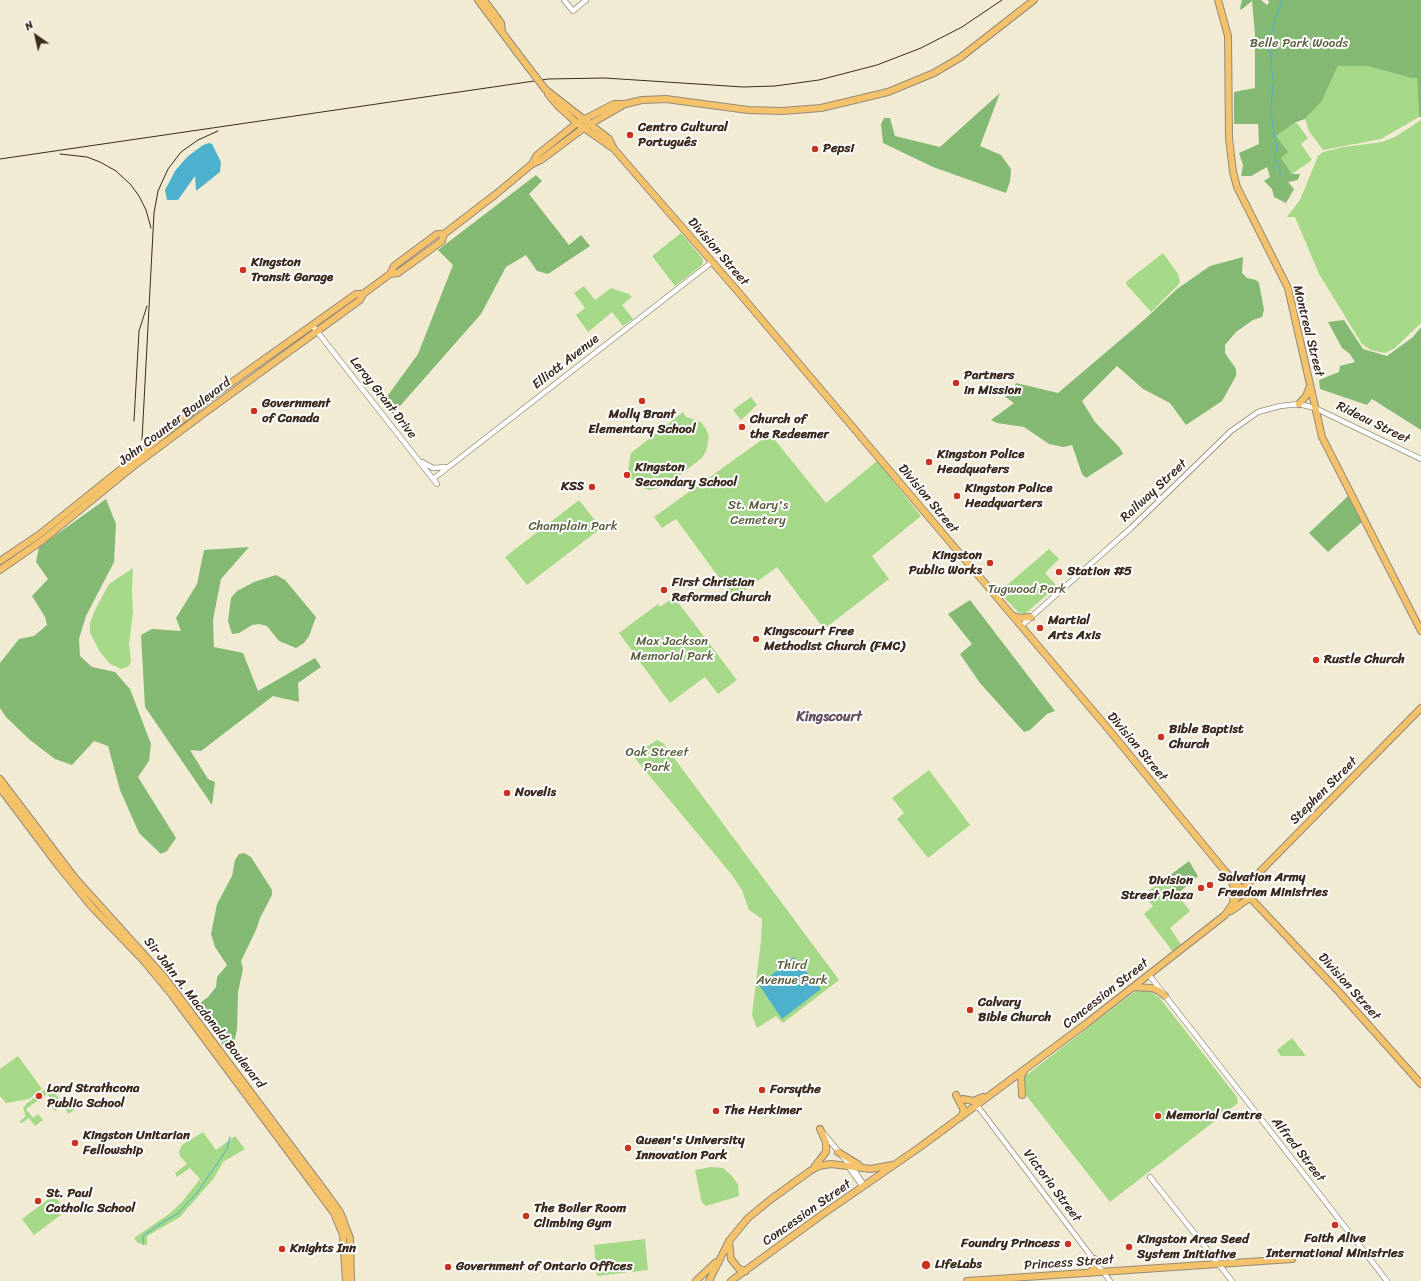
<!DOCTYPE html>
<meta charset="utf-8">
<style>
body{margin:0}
#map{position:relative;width:1421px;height:1281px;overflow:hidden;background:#f1ebd4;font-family:Sriracha,sans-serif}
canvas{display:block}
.north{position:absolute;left:16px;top:16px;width:40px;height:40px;-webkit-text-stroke:3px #fff;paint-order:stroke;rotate:326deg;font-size:11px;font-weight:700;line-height:16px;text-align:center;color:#3b2a1e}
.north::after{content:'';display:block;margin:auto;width:14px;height:18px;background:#3b2a1e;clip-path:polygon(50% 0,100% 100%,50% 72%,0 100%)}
</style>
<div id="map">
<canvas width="1421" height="1281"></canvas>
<div class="north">N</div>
</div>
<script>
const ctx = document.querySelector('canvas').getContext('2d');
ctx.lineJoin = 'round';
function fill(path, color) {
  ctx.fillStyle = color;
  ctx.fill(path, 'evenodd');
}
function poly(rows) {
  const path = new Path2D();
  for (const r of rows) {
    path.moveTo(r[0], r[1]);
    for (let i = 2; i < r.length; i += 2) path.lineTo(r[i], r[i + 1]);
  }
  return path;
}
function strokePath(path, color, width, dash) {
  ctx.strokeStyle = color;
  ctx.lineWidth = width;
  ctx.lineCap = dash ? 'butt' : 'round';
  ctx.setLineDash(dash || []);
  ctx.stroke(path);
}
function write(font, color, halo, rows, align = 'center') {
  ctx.font = font + ' Sriracha,sans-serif';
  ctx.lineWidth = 4;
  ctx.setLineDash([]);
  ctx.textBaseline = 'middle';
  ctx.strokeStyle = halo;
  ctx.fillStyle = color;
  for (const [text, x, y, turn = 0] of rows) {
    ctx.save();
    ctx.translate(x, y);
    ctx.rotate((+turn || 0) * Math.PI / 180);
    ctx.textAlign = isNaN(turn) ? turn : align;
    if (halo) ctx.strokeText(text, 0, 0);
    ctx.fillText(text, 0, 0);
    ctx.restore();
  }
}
const green = poly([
 [1338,66,1367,66,1411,78,1417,78,1419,117,1381,139,1323,150,1309,131,1305,119,1322,101],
 [1421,120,1421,323,1395,348,1385,353,1371,350,1362,344,1319,274,1295,217,1287,217,1300,200,1318,156,1323,152,1344,147,1382,142,1395,137],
 [1296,122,1308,138,1301,144,1312,160,1292,174,1280,157,1276,136],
 [681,233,702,258,703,262,702,265,675,286,652,256],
 [1163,253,1178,274,1180,283,1151,312,1126,284,1126,282],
 [584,286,595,300,611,288,629,294,632,297,622,305,633,319,623,326,612,312,588,332,576,315,585,308,574,293],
 [751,397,757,405,741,420,733,410],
 [683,412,686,417,701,422,706,429,709,437,706,451,702,458,664,487,649,490,642,488,631,478,628,470,631,453],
 [770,434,826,503,877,461,921,516,872,556,889,579,824,629,777,567,734,598,676,519,662,528,654,517],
 [579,500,601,528,527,585,505,557],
 [1049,549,1059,559,1045,573,1057,586,1025,614,1019,613,999,592],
 [133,568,132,591,133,613,129,644,131,661,129,666,121,669,110,664,100,652,90,633,90,623,95,610,109,584],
 [674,597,737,680,718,694,705,677,670,703,619,633,658,604,660,607],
 [657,740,663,743,839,980,783,1023,776,1016,757,1028,752,1015,761,941,762,919,749,910,742,890,732,875,633,756],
 [929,770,970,825,928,858,897,819,904,813,892,798],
 [1165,879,1190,911,1170,928,1182,946,1173,952,1144,914,1153,906,1143,895],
 [1138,989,1149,991,1159,997,1237,1097,1238,1103,1110,1202,1026,1095,1024,1077],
 [1292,1038,1306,1056,1281,1056,1277,1050],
 [18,1056,42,1089,29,1099,6,1103,0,1096,0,1069],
 [48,1087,68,1107,71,1103,74,1103,77,1108,68,1114,64,1105,55,1111,48,1102,51,1099,47,1094,26,1109,33,1118,38,1114,43,1120,35,1126,29,1118,22,1123,19,1122,26,1116,23,1109,26,1104],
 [203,1132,216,1150,235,1136,245,1149,223,1162,214,1178,180,1217,147,1236,147,1245,138,1243,134,1238,169,1214,182,1202,200,1179,190,1168,177,1177,175,1173,187,1164,180,1156,179,1152,182,1145],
 [711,1167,723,1168,732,1176,738,1184,739,1196,706,1206,702,1203,695,1170],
 [54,1195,66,1211,34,1235,22,1219],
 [645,1239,648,1270,597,1276,594,1245]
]);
const forest = poly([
 [1242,0,1261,0,1267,5,1269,3,1268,0,1421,0,1421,117,1419,117,1417,78,1411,78,1367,66,1338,66,1322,101,1305,119,1296,122,1276,136,1288,152,1281,158,1292,174,1300,174,1298,180,1288,182,1294,189,1286,203,1274,197,1272,189,1264,181,1270,177,1267,167,1251,176,1241,176,1243,165,1239,153,1259,144,1258,124,1234,124,1234,92,1255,88,1255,34,1252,1,1241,10,1240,8],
 [1000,93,980,146,1001,155,1011,169,1010,181,1006,193,933,167,883,143,881,124,884,118,890,118,895,136,940,147],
 [536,175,542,181,529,194,569,245,581,235,590,246,548,274,537,271,526,255,506,267,481,314,393,414,385,403,386,398,418,354,453,265,438,250],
 [1243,257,1242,273,1247,278,1256,280,1259,283,1264,310,1262,317,1253,320,1236,332,1225,345,1225,353,1236,369,1236,376,1222,401,1186,425,1170,403,1143,389,1117,366,1082,401,1095,422,1120,448,1123,454,1086,478,1082,474,1072,445,1063,447,1049,444,1024,427,997,423,991,420,1014,403,1001,394,1006,390,1013,391,1016,383,1058,393,1145,319,1177,289,1210,266],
 [1344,320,1363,349,1387,356,1413,337,1421,327,1421,430,1372,399,1367,405,1320,389,1319,380,1339,372,1340,366,1355,362,1350,354,1342,348,1328,322],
 [1348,496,1362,522,1328,552,1309,533],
 [106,499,116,524,114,562,86,616,79,639,80,656,92,667,115,672,130,689,151,744,149,761,138,777,176,838,167,851,161,854,139,833,120,790,108,746,94,741,72,765,55,759,30,740,6,717,0,708,0,663,19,639,34,636,47,625,45,617,32,596,48,579,36,562,39,547],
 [249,547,221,579,213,620,214,647,243,653,258,691,315,658,321,667,298,683,299,702,273,696,201,751,190,750,208,779,215,782,212,805,145,707,141,635,152,629,181,631,176,618,197,584,204,550],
 [276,575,285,580,316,617,309,636,304,643,296,648,279,641,267,626,259,624,252,625,239,633,232,634,228,621,231,598,237,591,254,582],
 [970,600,1055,711,1047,714,1030,730,1024,732,980,683,960,654,972,644,948,614],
 [244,853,251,857,272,890,272,895,260,918,256,930,241,961,243,969,238,992,237,1029,234,1043,229,1047,224,1047,196,1006,208,997,216,987,217,977,227,965,215,947,211,934,217,904,232,876,235,860,239,854],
 [1189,861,1198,876,1177,894,1165,879]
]);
const water = poly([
 [209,143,212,144,221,162,220,172,196,191,195,176,178,200,167,200,165,190,175,171,187,157,203,145],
 [794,957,821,989,782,1019,759,985]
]);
const stream = poly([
 [1273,80,1269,40,1282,0],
 [1273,83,1271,108,1273,128,1277,146,1275,157,1281,175],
 [143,1245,143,1236,163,1222,177,1214,197,1193,227,1149,230,1137]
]);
const minor = poly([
 [564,0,573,11,586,0],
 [312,325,437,484],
 [422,462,433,468,447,467],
 [433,479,712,262],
 [1021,626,1131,528,1231,431,1258,412,1280,406,1299,404,1315,408,1421,459],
 [1149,975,1387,1281],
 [975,1107,979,1108,1110,1281],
 [824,1134,854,1170,862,1182,863,1187],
 [850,1169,863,1187],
 [1150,1177,1232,1281]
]);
const major = poly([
 [478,0,516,51],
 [484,0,501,23,502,31],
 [1218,0,1228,36,1229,138,1233,172,1237,187,1288,288,1322,437,1421,631],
 [545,89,609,139,614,149,740,294,1105,725,1224,870,1339,992,1421,1084],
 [548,94,558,106,577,123,614,149],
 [532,164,537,155,577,123,614,104,625,104,642,100,666,99,748,110,782,111,821,108,888,92,934,73,961,57,1034,0],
 [390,274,398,273,442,241,444,234,496,194,532,164,541,160,585,127,625,104],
 [1299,404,1306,396,1310,386],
 [0,561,40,534,207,400,356,294,363,294],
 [0,570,43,540,135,465,203,414,360,300,363,294,390,274,394,266,437,234,444,234],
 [1014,616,1019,618,1031,617],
 [0,779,75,878,165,978,324,1190,340,1212,350,1238,351,1281],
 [0,788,57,864,91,906,143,960,172,995,334,1213,343,1235,346,1281],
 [1232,880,1234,891,1233,903],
 [1231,911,1248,899,1252,899],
 [1134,987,1152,988,1159,991,1165,996],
 [956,1095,964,1110,961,1117],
 [1022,1095,1021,1077,1024,1071],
 [963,1099,973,1101,983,1097],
 [838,1152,859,1165],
 [815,1166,826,1152,826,1142,820,1129],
 [729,1241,731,1259,739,1269,746,1271],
 [1089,1273,1094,1269,1094,1259],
 [696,1281,715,1263],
 [709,1281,729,1241,748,1218,770,1200,810,1171,819,1166,831,1164,871,1169,892,1165],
 [731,1281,823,1214,920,1147,978,1104,1087,1023,1225,915,1243,889,1421,708],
 [967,1281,1292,1259]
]);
const rail = poly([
 [60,154,87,157,100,162,116,171,131,185,139,196,146,210,151,228],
 [0,159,548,79,605,78,743,87,775,86,819,80,877,65,921,48,962,27,1002,0],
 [134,421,139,331,147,306],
 [142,440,154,213,158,191,168,169,181,152,198,140,218,131]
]);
const majorBridge = poly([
 [516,51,545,89]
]);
const markers = [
 [630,135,4,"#c8321e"],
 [815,149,4,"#c8321e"],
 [243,270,4,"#c8321e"],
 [956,383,4,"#c8321e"],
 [642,401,4,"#c8321e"],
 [254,411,4,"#c8321e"],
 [742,427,4,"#c8321e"],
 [929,462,4,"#c8321e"],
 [627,475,4,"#c8321e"],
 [592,487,4,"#c8321e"],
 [957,496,4,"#c8321e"],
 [990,563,4,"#c8321e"],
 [1059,572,4,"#c8321e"],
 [664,590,4,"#c8321e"],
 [1040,628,4,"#c8321e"],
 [756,639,4,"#c8321e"],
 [1316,660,4,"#c8321e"],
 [1161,737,4,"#c8321e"],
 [507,793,4,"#c8321e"],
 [1210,885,4,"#c8321e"],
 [1201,888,4,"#c8321e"],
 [970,1010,4,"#c8321e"],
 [762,1090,4,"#c8321e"],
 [39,1096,4,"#c8321e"],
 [716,1111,4,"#c8321e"],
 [1158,1116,4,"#c8321e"],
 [75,1143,4,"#c8321e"],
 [628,1148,4,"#c8321e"],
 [38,1201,4,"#c8321e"],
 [526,1216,4,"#c8321e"],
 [1335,1225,4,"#c8321e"],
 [1068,1244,4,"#c8321e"],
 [1129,1247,4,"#c8321e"],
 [282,1249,4,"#c8321e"],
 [926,1265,5,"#c8321e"],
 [448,1267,4,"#c8321e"]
];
const parkNames = [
 ["Belle Park Woods",1299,44],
 ["St. Mary's",758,506],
 ["Cemetery",758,521],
 ["Champlain Park",573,527],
 ["Tugwood Park",1027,590],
 ["Max Jackson",672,642],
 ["Memorial Park",672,657],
 ["Oak Street",657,753],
 ["Park",657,768],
 ["Third",792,966],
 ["Avenue Park",792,981]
];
const poiNames = [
 ["Centro Cultural",638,128],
 ["Português",638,143],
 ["Pepsi",823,149],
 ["Kingston",251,263],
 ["Transit Garage",251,278],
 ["Partners",964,376],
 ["in Mission",964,391],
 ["Government",262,404],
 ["of Canada",262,419],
 ["Molly Brant",642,415,"center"],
 ["Elementary School",642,430,"center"],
 ["Church of",750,420],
 ["the Redeemer",750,435],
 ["Kingston Police",937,455],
 ["Headquaters",937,470],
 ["Kingston",635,468],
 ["Secondary School",635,483],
 ["KSS",584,487,"right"],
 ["Kingston Police",965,489],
 ["Headquarters",965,504],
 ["Kingston",982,556,"right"],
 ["Public Works",982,571,"right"],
 ["Station #5",1067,572],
 ["First Christian",672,583],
 ["Reformed Church",672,598],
 ["Martial",1048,621],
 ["Arts Axis",1048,636],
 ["Kingscourt Free",764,632],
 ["Methodist Church (FMC)",764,647],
 ["Rustle Church",1324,660],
 ["Bible Baptist",1169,730],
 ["Church",1169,745],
 ["Novelis",515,793],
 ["Salvation Army",1218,878],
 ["Freedom Ministries",1218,893],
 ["Division",1193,881,"right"],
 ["Street Plaza",1193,896,"right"],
 ["Calvary",978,1003],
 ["Bible Church",978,1018],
 ["Lord Strathcona",47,1089],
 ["Public School",47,1104],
 ["Forsythe",770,1090],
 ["The Herkimer",724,1111],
 ["Memorial Centre",1166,1116],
 ["Kingston Unitarian",83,1136],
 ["Fellowship",83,1151],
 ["Queen's University",636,1141],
 ["Innovation Park",636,1156],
 ["St. Paul",46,1194],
 ["Catholic School",46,1209],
 ["The Boiler Room",534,1209],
 ["Climbing Gym",534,1224],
 ["Faith Alive",1335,1239,"center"],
 ["International Ministries",1335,1254,"center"],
 ["Kingston Area Seed",1137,1240],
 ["System Initiative",1137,1255],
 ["Foundry Princess",1060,1244,"right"],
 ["Knights Inn",290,1249],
 ["LifeLabs",935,1265],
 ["Government of Ontario Offices",456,1267]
];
const streetNames = [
 ["Division Street",718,252,49],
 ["Montreal Street",1308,331,76],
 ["Elliott Avenue",566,362,-38],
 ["Leroy Grant Drive",383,398,52],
 ["John Counter Boulevard",175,422,-37],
 ["Rideau Street",1373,423,26],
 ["Railway Street",1154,491,-43],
 ["Division Street",928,499,50],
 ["Division Street",1137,747,50],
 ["Stephen Street",1324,791,-45],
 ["Division Street",1349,987,48],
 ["Concession Street",1106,994,-38],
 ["Sir John A. Macdonald Boulevard",204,1013,52],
 ["Alfred Street",1298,1150,52],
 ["Victoria Street",1052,1186,53],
 ["Concession Street",807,1213,-35],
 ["Princess Street",1069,1263,-4]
];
const neighbourhoodNames = [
 ["Kingscourt",829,717]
];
fill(green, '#a5d988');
fill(forest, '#84b974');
fill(water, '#4db0cc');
strokePath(stream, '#4db0cc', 1);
strokePath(minor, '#968a79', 6);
strokePath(major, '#968a79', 8);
strokePath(minor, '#fff', 4.5);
strokePath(major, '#f3c26a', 6);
strokePath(rail, '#3b2a1e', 1);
strokePath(majorBridge, '#968a79', 8, []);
strokePath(majorBridge, '#f3c26a', 6);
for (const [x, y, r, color] of markers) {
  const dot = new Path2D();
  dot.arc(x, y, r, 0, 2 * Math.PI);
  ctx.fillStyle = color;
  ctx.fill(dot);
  strokePath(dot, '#fff', 1.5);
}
write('13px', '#5b5f3e', '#fff', parkNames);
write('bold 13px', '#3b2a1e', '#fff', poiNames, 'left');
write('13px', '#3b2a1e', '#fff', streetNames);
write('bold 14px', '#685260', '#fff', neighbourhoodNames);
</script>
